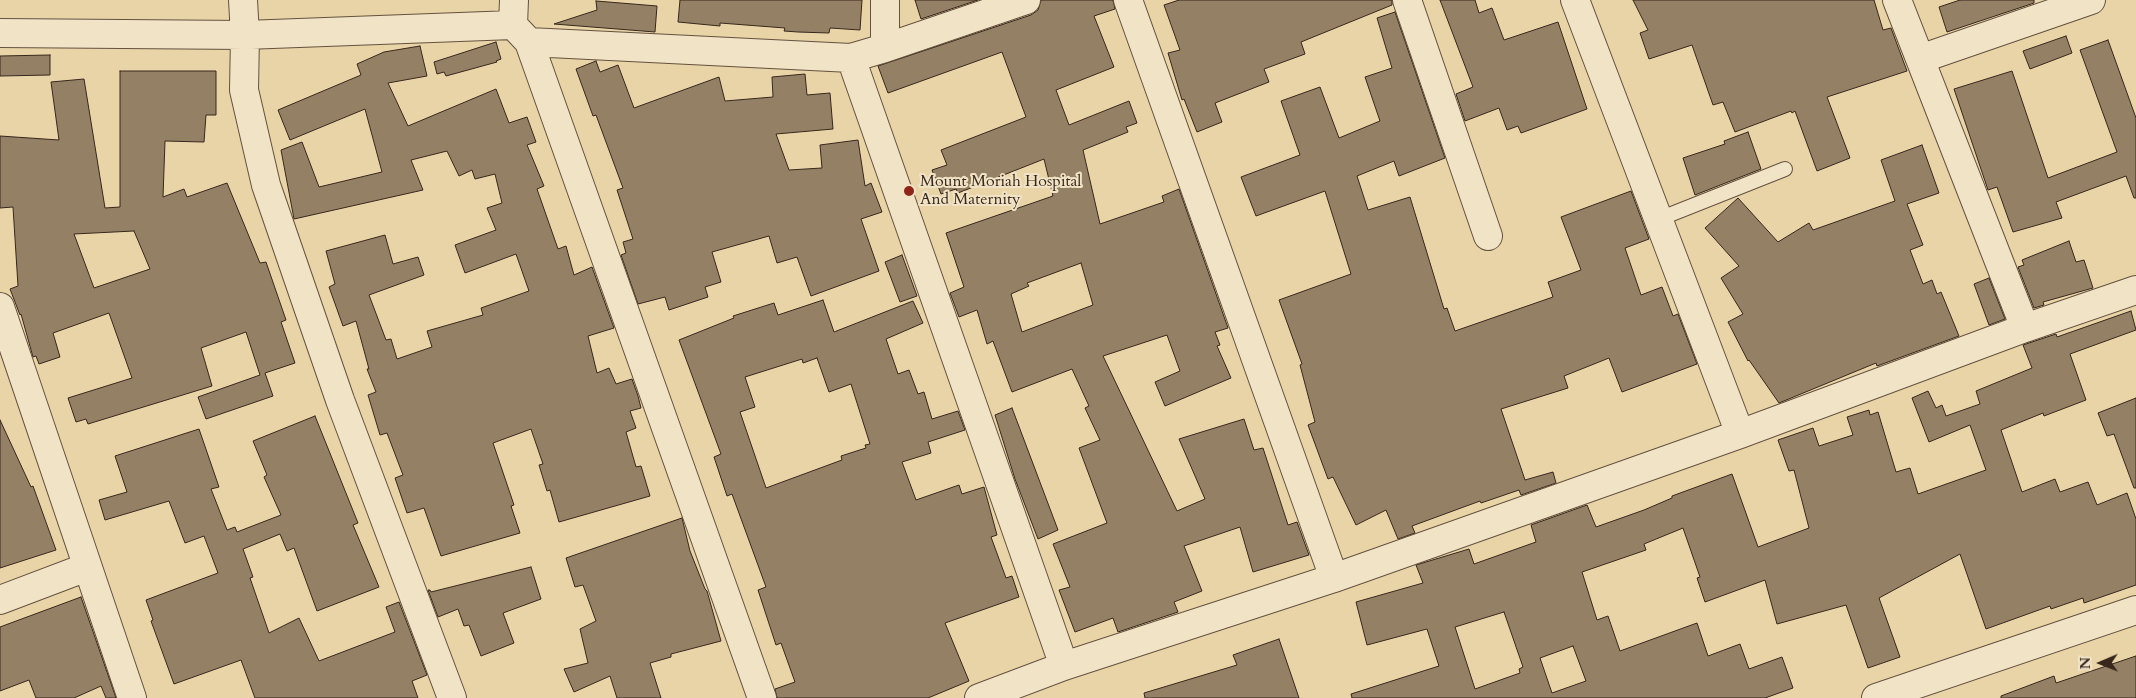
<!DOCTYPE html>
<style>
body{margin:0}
#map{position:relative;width:2136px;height:698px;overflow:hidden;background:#e9d4a8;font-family:Cardo,serif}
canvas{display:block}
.north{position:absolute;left:2076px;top:638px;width:50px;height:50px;-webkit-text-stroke:4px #f1e3c6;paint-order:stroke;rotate:269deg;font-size:14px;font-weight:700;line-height:20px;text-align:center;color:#37271c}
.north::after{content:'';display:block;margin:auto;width:18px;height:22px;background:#37271c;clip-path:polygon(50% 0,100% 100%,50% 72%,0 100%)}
</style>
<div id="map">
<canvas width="2136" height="698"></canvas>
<div class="north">N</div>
</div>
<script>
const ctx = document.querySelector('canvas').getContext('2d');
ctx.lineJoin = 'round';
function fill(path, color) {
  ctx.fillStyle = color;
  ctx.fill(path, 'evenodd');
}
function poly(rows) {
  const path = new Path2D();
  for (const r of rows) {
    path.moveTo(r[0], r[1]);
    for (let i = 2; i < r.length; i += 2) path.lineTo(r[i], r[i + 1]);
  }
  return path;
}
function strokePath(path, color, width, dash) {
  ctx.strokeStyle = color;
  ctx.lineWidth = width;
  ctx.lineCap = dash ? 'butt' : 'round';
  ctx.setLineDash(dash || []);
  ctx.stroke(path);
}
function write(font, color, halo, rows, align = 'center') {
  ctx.font = font + ' Cardo,serif';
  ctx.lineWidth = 4;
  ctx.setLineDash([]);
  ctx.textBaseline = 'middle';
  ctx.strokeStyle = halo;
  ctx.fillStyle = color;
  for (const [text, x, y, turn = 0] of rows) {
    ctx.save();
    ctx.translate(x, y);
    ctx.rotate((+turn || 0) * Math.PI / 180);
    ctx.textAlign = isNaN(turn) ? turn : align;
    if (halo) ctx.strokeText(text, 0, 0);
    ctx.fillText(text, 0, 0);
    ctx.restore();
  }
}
const building = poly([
 [680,0,862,0,860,30,830,28,829,33,798,32,784,31,785,28,720,23,720,26,678,22,680,0],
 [915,0,978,0,921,19,915,0],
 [1041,0,1113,0,1115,9,1094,16,1114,67,1056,90,1069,125,1129,101,1137,123,1126,127,1128,132,1083,150,1100,224,1164,202,1162,196,1179,189,1228,328,1215,332,1220,345,1217,346,1231,378,1165,406,1155,382,1180,371,1167,335,1103,356,1177,511,1205,499,1179,439,1244,419,1254,450,1263,448,1288,525,1297,522,1309,555,1253,572,1240,527,1184,546,1202,591,1174,602,1178,612,1118,632,1113,618,1075,632,1059,590,1070,587,1053,544,1107,523,1079,448,1100,440,1085,408,1089,406,1072,369,1012,392,993,341,987,344,977,310,959,317,950,293,964,287,946,233,1053,196,1044,159,958,193,956,189,941,194,932,170,947,165,941,150,1026,117,1002,52,888,93,878,66,1031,15,1038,10,1041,0],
 [1081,263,1093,305,1022,332,1011,294,1029,286,1027,283,1081,263],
 [1179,0,1392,0,1392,5,1301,42,1305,54,1264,69,1269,82,1215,103,1222,122,1197,132,1184,99,1182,100,1168,53,1180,50,1164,5,1179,0],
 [1440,0,1475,0,1479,13,1492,8,1504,40,1558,22,1587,109,1521,133,1518,126,1507,130,1499,108,1465,121,1456,94,1473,87,1440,0],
 [1633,0,1874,0,1883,30,1891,28,1907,71,1827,97,1850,158,1817,171,1795,111,1792,113,1791,111,1735,132,1723,102,1713,105,1692,45,1649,59,1640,33,1648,30,1633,0],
 [1960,0,2034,0,2034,3,1947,32,1939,7,1960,0],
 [596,1,657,6,655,32,554,24,597,10,596,1],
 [1395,12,1445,158,1399,176,1394,161,1357,176,1368,210,1410,197,1444,309,1447,308,1455,331,1553,297,1548,282,1581,270,1561,217,1631,191,1649,239,1625,248,1641,295,1662,287,1673,316,1678,314,1697,364,1622,392,1609,358,1564,376,1568,388,1501,409,1525,480,1553,472,1556,483,1521,495,1519,490,1481,503,1480,501,1412,526,1415,533,1398,539,1386,510,1356,525,1333,477,1328,479,1308,425,1315,422,1300,365,1302,364,1279,300,1351,274,1325,191,1256,216,1241,177,1300,155,1281,101,1320,87,1339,138,1380,121,1365,77,1392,68,1377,18,1395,12],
 [2066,36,2072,53,2030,69,2023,51,2066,36],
 [2108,40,2136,118,2136,198,2134,198,2126,176,2056,202,2062,218,2013,232,1997,187,1988,190,1954,89,2012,71,2048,178,2117,152,2080,50,2108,40],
 [496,42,501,59,496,61,497,62,446,76,444,72,437,74,434,62,496,42],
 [420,46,427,76,388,83,408,126,496,89,509,123,527,117,536,142,527,145,544,186,537,189,558,249,566,246,574,275,592,267,614,328,588,336,597,373,609,368,616,384,632,379,638,396,641,408,630,411,636,428,626,432,636,467,641,466,650,496,559,522,550,490,547,491,539,465,543,464,531,429,493,443,514,505,511,506,520,533,441,556,424,508,407,513,395,478,403,475,387,433,380,435,368,395,376,392,367,369,369,369,356,321,343,326,329,287,335,284,326,251,385,235,393,264,418,257,424,275,369,295,386,340,391,339,397,359,432,347,427,331,483,315,481,308,529,291,516,254,465,273,455,245,496,230,487,208,502,203,495,174,475,179,472,170,459,176,447,151,411,160,423,190,294,219,281,150,302,142,319,187,382,172,365,109,290,140,278,110,361,75,357,64,384,52,420,46],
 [50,55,50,75,0,76,0,56,50,55],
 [596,61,600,72,618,65,634,108,719,77,725,101,773,97,772,77,805,74,807,95,830,93,833,129,776,134,789,170,822,168,820,145,858,140,865,186,871,183,882,212,861,219,879,271,811,296,797,257,777,263,769,236,712,252,721,282,705,287,708,297,669,310,665,297,638,304,621,255,626,253,623,242,633,239,617,190,623,188,596,115,593,116,576,69,596,61],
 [120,71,216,71,216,115,206,115,204,142,165,141,163,197,184,189,187,197,227,183,260,263,266,262,286,320,281,322,295,363,265,373,273,396,206,419,198,397,260,375,246,332,201,348,212,386,88,424,86,419,76,422,68,398,132,378,109,313,53,333,60,357,39,364,36,356,33,357,21,314,20,315,10,289,18,286,13,207,0,208,0,136,59,140,51,82,84,79,105,208,120,207,120,71],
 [134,231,150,269,94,288,74,234,134,231],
 [1748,132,1761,169,1695,195,1683,158,1725,144,1724,141,1748,132],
 [1922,145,1939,193,1907,204,1923,245,1910,250,1923,284,1932,280,1937,294,1941,292,1959,336,1877,366,1876,363,1779,403,1749,360,1748,361,1728,322,1743,314,1721,278,1739,266,1705,228,1738,198,1778,242,1809,223,1813,230,1895,201,1881,160,1922,145],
 [2069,241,2076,262,2084,260,2093,288,2043,302,2044,305,2034,308,2018,267,2024,265,2022,260,2069,241],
 [902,255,917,296,900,302,885,262,902,255],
 [1989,278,2005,319,1989,325,1974,284,1989,278],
 [823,300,834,332,913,301,923,323,886,339,898,374,909,370,918,394,924,392,932,419,958,411,965,430,928,442,931,453,902,462,916,500,959,485,962,494,984,487,997,535,991,537,1006,578,1012,576,1019,597,945,623,969,681,928,698,777,698,775,689,795,682,781,643,776,645,758,590,766,587,732,494,727,496,714,457,721,454,679,340,734,318,733,316,774,303,778,315,823,300],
 [817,358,829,392,851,384,870,444,865,445,866,448,841,456,842,460,766,488,740,412,755,407,745,377,802,359,803,363,817,358],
 [2131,311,2136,330,2070,354,2086,400,2044,416,2043,413,2001,430,2022,492,2055,479,2060,492,2088,482,2097,505,2127,493,2136,519,2136,585,2084,603,2083,598,2051,609,2050,606,1986,629,1960,554,1879,598,1900,657,1868,668,1846,605,1777,624,1765,580,1705,602,1697,578,1700,577,1683,528,1644,544,1646,550,1582,572,1597,620,1608,616,1620,651,1697,623,1708,656,1740,644,1749,669,1782,657,1793,688,1765,698,1352,698,1351,694,1439,666,1427,629,1367,645,1356,602,1423,583,1416,565,1469,549,1474,564,1536,542,1531,525,1587,505,1596,527,1644,510,1672,498,1672,496,1732,474,1758,547,1809,528,1794,470,1789,471,1778,440,1813,428,1819,446,1853,435,1847,417,1869,410,1870,415,1878,412,1896,472,1910,468,1918,494,1986,470,1970,425,1929,442,1912,398,1928,391,1936,408,1942,405,1946,416,1980,404,1976,391,2032,368,2023,345,2056,334,2057,337,2131,311],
 [1504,612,1523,667,1519,669,1520,673,1475,689,1455,627,1504,612],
 [1573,646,1586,681,1552,693,1540,658,1573,646],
 [2136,398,2136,488,2134,488,2114,434,2107,436,2098,413,2136,398],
 [1012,408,1058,530,1038,539,1015,479,995,415,1012,408],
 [315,416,358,523,353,525,379,587,317,611,294,548,287,551,280,534,243,549,253,577,250,578,269,633,299,618,319,661,395,632,386,607,399,602,427,675,412,681,418,698,255,698,241,660,174,684,151,621,153,620,146,600,218,573,204,536,185,543,169,501,105,520,99,500,127,492,115,456,199,429,219,487,211,489,227,530,235,527,237,532,281,515,264,477,267,475,253,441,315,416],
 [0,420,31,487,33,486,56,550,0,568,0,420],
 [682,518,690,551,705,589,707,591,721,641,671,654,671,657,650,663,661,698,617,698,610,676,574,692,564,669,588,663,580,629,596,621,583,585,575,587,566,558,682,518],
 [531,567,541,599,503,613,514,643,481,656,469,625,464,626,458,609,438,617,428,590,430,590,431,592,531,567],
 [81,597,116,698,106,698,101,686,74,698,36,698,29,680,0,691,0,627,81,597],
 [1279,639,1299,698,1145,698,1144,693,1237,665,1233,655,1279,639],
 [2136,656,2136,698,2001,698,2001,696,2054,676,2056,683,2136,656]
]);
const lane = poly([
 [1659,219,1785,169]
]);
const street = poly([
 [243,0,245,35,244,90,266,185,340,400,452,698],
 [885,0,885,48],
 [1128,0,1334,578],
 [1407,0,1488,236],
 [1575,0,1740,434],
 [1897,0,2025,328],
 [513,25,514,0],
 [0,33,245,35,513,25,529,42,851,58,885,48,1026,0],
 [529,42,762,698],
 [851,58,1064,666],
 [1920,59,2091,0],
 [0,307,132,698],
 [0,600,87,567],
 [979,698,1064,666,1334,578,1740,434,2025,328,2136,290],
 [1876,698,2136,610]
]);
const markers = [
 [909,191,6,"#8f2418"]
];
const poiNames = [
 ["Mount Moriah Hospital",920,182],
 ["And Maternity",920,200]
];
fill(building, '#948165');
strokePath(building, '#37271c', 1);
strokePath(lane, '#64523f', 16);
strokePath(street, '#64523f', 30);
strokePath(lane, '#f1e3c6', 14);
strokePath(street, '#f1e3c6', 28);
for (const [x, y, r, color] of markers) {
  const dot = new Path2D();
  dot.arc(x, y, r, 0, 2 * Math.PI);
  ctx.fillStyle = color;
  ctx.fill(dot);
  strokePath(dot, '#f1e3c6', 2);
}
write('16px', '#37271c', '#f1e3c6', poiNames, 'left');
</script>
